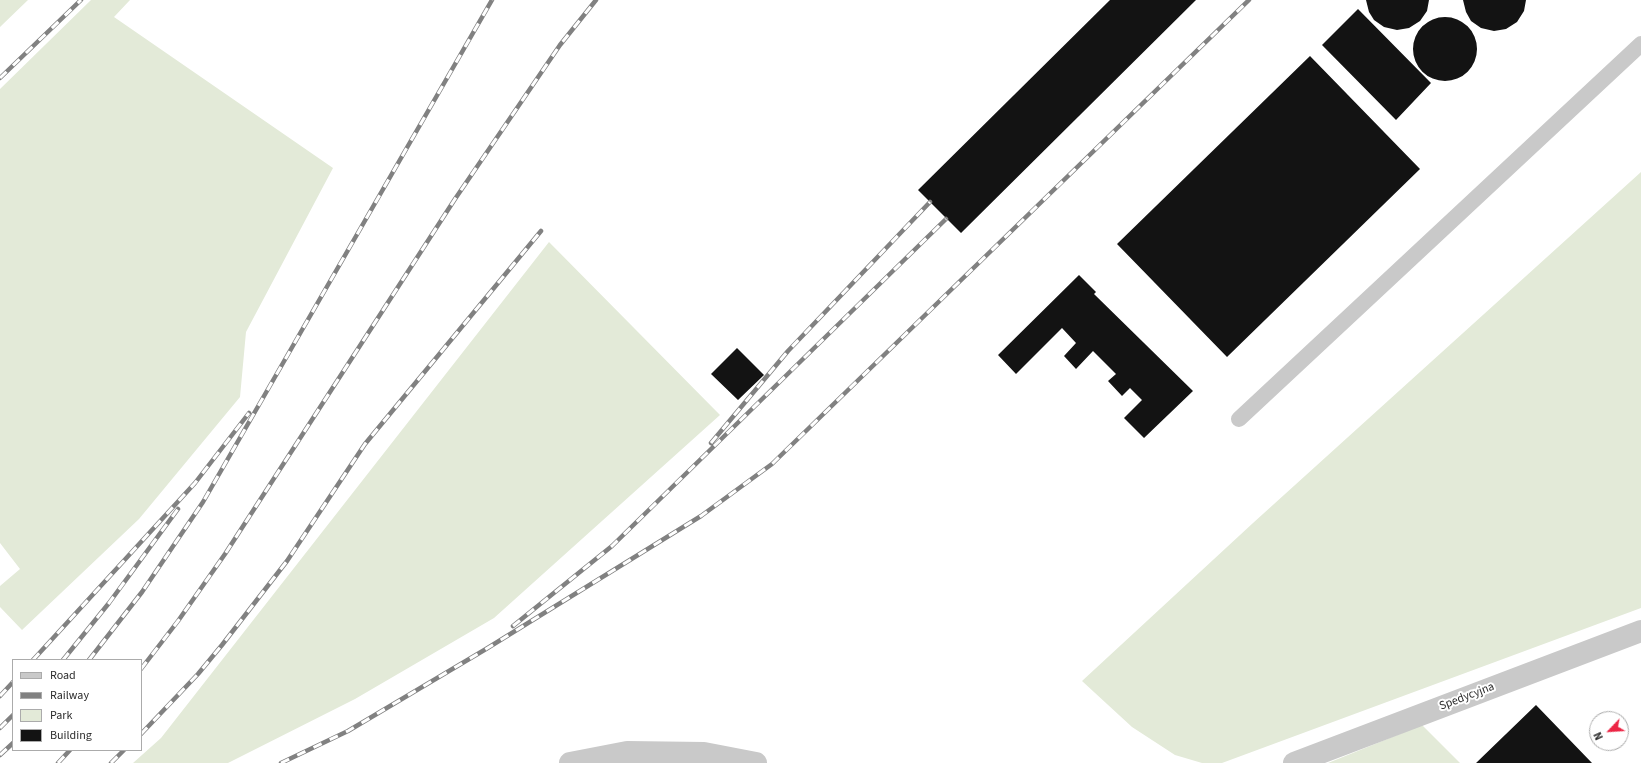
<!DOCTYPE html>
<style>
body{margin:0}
#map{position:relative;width:1641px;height:763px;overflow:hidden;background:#fff;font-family:"Source Sans 3",sans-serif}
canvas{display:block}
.legend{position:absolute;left:12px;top:659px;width:130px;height:92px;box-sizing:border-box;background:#fff;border:1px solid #ababab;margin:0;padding:5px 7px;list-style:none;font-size:12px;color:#2c2c2c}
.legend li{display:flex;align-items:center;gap:8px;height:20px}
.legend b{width:20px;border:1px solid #ababab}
.north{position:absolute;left:1589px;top:711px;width:40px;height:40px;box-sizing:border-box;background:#fff;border:1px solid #ababab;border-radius:50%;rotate:245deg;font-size:11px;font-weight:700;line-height:16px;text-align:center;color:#2c2c2c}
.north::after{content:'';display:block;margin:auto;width:14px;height:18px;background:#ec2444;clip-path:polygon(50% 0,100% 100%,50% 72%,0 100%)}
</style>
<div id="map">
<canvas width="1641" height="763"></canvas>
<ul class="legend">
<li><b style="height:5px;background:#c9c9c9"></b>Road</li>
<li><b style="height:5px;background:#818181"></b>Railway</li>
<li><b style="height:11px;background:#e3ead8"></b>Park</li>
<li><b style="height:11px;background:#131313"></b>Building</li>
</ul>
<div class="north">N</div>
</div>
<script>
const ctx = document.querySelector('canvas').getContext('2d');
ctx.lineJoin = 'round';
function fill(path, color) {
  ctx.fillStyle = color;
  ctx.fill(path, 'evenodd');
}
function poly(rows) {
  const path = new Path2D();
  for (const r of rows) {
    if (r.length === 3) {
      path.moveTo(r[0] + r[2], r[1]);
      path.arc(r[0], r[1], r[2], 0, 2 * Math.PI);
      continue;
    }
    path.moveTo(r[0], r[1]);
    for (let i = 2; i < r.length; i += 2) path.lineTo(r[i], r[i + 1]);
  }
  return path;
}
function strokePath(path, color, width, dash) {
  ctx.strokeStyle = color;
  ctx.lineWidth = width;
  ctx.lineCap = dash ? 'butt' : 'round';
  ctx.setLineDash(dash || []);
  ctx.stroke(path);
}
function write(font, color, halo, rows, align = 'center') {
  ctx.font = font + ' "Source Sans 3",sans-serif';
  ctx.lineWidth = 4;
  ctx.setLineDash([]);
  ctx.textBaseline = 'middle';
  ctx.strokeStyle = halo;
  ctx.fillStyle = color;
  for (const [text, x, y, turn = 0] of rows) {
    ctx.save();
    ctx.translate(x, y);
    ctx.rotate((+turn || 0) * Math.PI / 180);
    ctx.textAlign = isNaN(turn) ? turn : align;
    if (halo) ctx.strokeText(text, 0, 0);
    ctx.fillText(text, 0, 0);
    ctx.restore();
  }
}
const green = poly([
 [0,0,28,0,0,27],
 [91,0,130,0,114,17,333,168,246,332,240,397,139,519,22,630,0,607,0,586,20,569,0,543,0,89],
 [1641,172,1641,608,1222,763,1202,763,1175,755,1132,727,1082,681,1253,523],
 [549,242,720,415,494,618,355,699,228,763,133,763,161,738],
 [1422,725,1460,763,1328,763]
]);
const building = poly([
 [1110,0,1196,0,961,233,918,190],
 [1366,0,1429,0,1427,11,1420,21,1409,28,1397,30,1384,27,1374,20,1369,12],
 [1463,0,1526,0,1524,11,1517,22,1506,29,1494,31,1481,28,1471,21,1466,12],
 [1358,9,1431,83,1396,120,1322,45],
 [1445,49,32],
 [1310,56,1420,169,1227,357,1117,244],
 [1079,275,1096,292,1094,294,1193,391,1144,438,1124,418,1142,400,1130,388,1122,396,1108,381,1116,374,1093,351,1076,369,1064,356,1076,343,1062,328,1016,374,998,355],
 [737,348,764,375,738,400,711,374],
 [1536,705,1592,763,1476,763]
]);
const lane = poly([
 [1239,419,1641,44]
]);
const street = poly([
 [570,763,627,752,704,753,756,763],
 [1294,763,1641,631]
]);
const rail = poly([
 [0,78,81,0],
 [711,443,788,351,930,202],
 [513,626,612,546,946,219],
 [33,660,195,483,249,413],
 [63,660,109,603,178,509],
 [89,660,142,592,203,502,492,0],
 [141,669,178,621,225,554,455,199,560,45,596,0],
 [0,696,13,682],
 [0,728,13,715],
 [141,734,198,674,222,645,287,561,365,444,541,231],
 [0,755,13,743],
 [58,763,70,750],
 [111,763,124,750],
 [281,763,348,731,486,649,701,516,772,464,1249,0]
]);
const streetNames = [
 ["Spedycyjna",1467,697,-21]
];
fill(green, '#e3ead8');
fill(building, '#131313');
strokePath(lane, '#c9c9c9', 16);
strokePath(street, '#c9c9c9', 22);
strokePath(rail, '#818181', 4.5);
strokePath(rail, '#fff', 3, [9]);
write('12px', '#2c2c2c', '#fff', streetNames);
</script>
